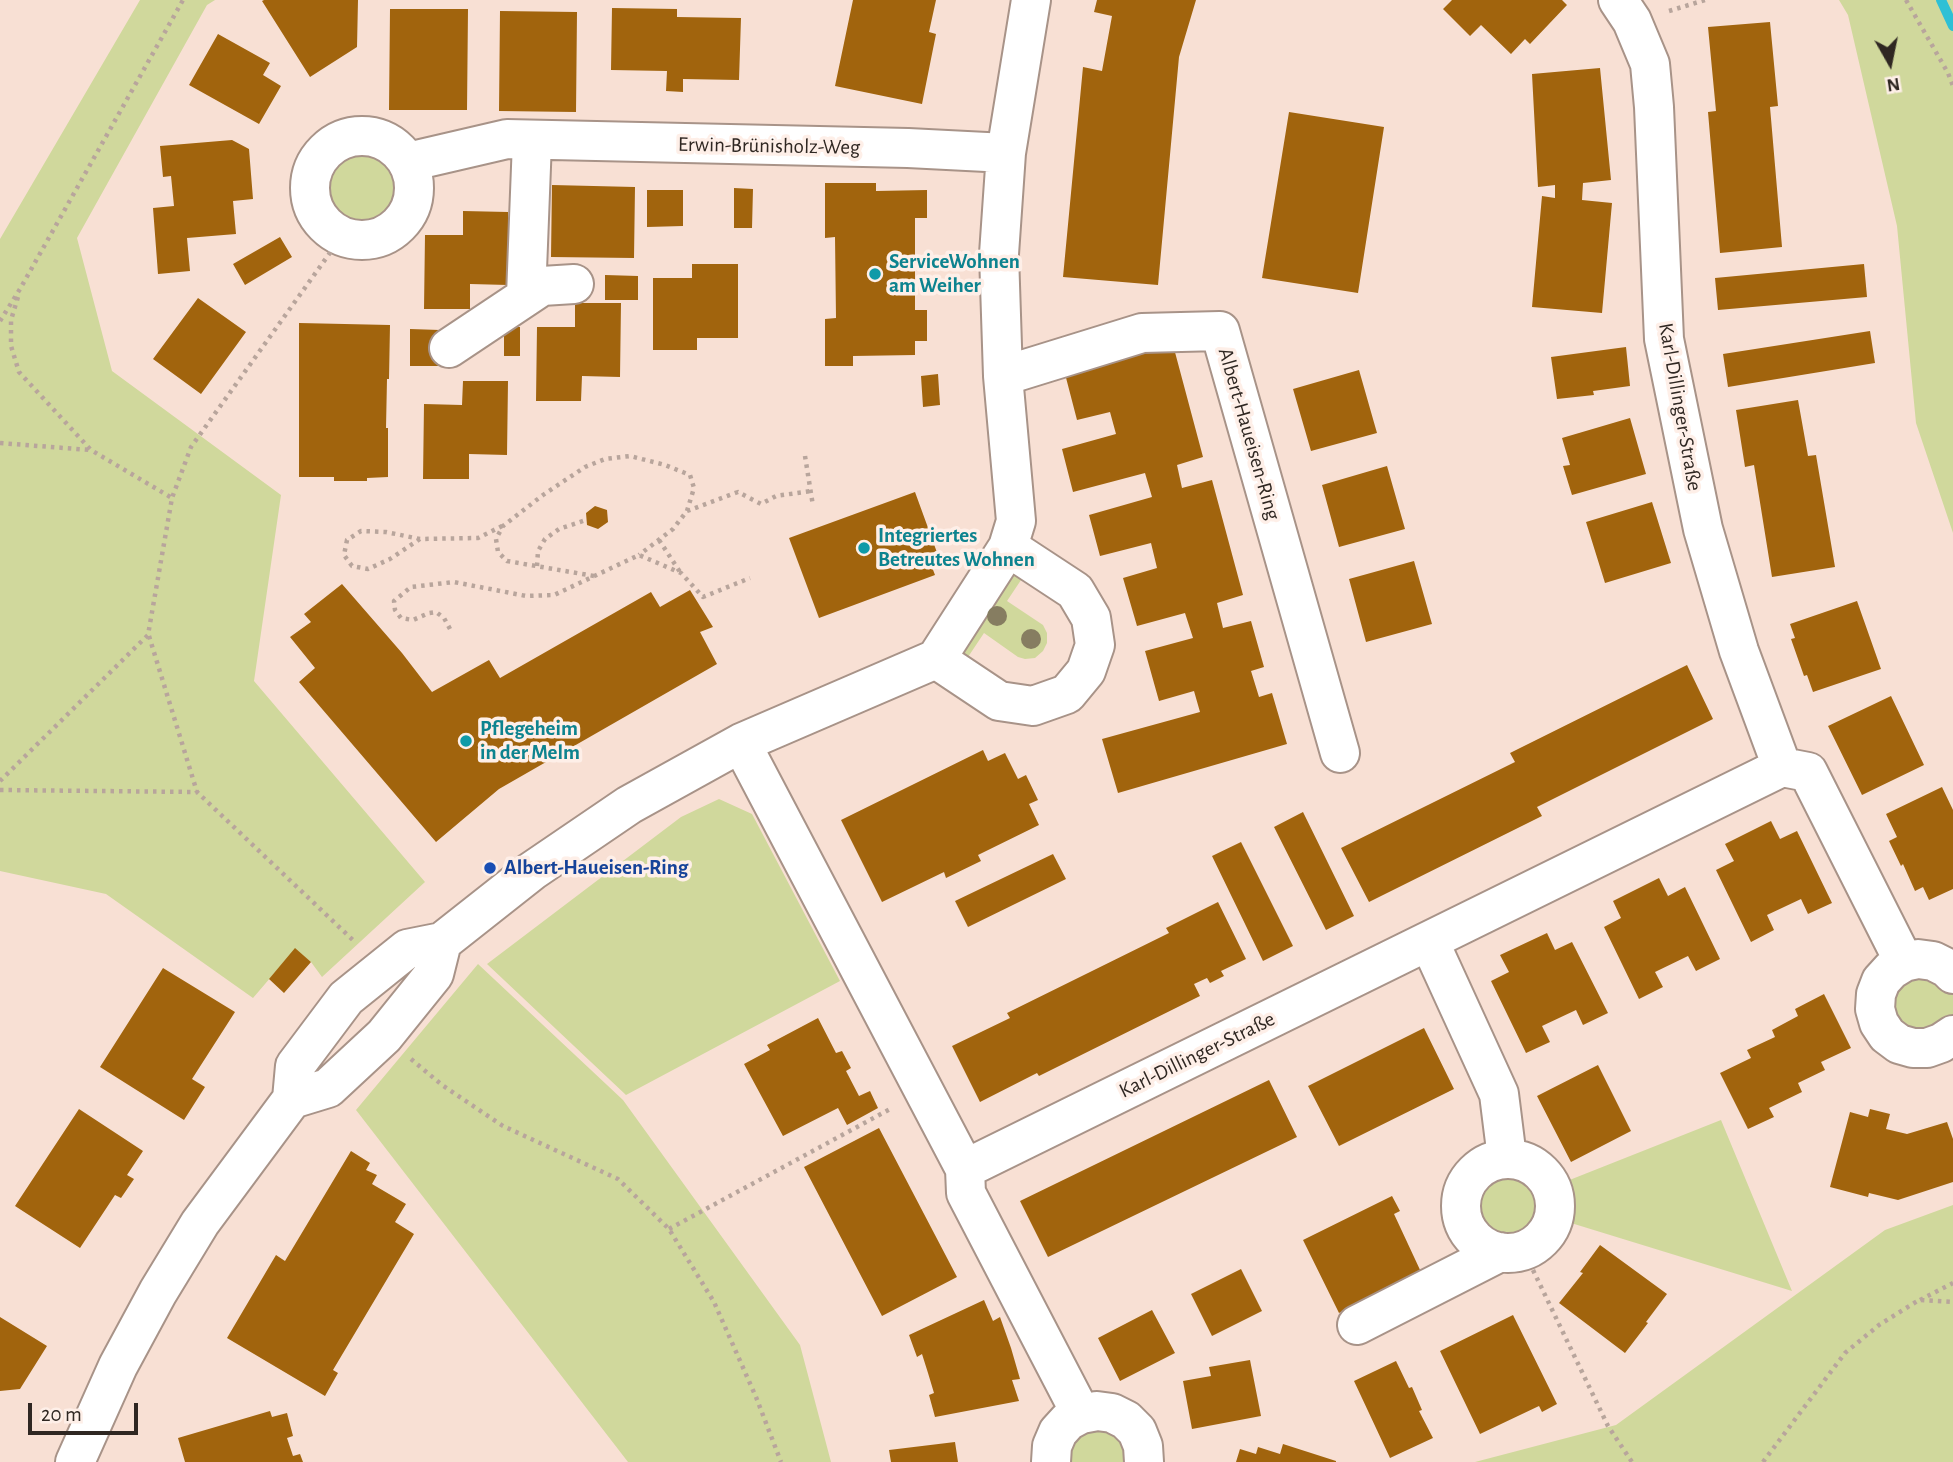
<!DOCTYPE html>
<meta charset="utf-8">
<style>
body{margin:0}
#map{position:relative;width:1953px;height:1462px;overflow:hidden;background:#f8e0d4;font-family:"Alegreya Sans",sans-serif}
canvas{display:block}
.north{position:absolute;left:1855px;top:28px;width:70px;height:70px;-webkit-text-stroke:5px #feefe8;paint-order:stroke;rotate:171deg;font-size:19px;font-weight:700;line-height:28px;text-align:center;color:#2f2722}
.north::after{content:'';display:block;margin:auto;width:24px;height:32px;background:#2f2722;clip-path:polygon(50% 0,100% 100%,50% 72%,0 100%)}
.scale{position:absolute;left:28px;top:1403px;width:110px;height:32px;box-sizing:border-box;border:4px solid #2f2722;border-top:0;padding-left:9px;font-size:21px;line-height:24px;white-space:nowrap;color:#2f2722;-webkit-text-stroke:5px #feefe8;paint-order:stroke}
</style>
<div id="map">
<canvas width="1953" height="1462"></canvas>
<div class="north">N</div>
<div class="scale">20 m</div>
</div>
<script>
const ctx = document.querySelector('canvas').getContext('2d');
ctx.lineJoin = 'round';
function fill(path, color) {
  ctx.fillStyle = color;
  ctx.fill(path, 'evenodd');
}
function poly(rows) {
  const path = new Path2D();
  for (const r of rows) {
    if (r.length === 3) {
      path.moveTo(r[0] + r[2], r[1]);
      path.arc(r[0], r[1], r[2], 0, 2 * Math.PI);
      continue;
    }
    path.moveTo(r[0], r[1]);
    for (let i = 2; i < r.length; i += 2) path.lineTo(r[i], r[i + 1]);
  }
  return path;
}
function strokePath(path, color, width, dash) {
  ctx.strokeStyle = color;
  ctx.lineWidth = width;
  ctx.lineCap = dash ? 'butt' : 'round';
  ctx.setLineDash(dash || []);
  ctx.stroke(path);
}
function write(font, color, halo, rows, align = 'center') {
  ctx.font = font + ' "Alegreya Sans",sans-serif';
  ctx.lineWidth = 7;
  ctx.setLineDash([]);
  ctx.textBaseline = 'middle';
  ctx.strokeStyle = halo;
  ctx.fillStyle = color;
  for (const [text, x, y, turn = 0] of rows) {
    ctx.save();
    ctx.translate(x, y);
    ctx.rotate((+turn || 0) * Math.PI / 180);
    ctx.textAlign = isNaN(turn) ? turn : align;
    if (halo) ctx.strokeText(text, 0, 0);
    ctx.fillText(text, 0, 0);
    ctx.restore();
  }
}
const green = poly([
 [140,0,215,0,207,5,77,238,112,371,281,495,254,681,425,882,322,977,311,962,295,949,253,998,106,894,0,871,0,239],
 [1839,0,1953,0,1953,533,1916,423,1897,226,1848,15],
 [361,188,52],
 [1015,572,1023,577,1007,601,1043,625,1047,633,1047,643,1043,651,1035,658,1025,659,1018,657,984,633,966,660,958,654],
 [719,799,752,814,840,981,626,1095,487,964,681,817],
 [478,964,623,1100,800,1345,831,1462,628,1462,356,1110],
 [1953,974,1953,1035,1913,1048,1876,994,1881,981],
 [1721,1120,1792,1291,1571,1223,1567,1181],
 [1508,1206,46],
 [1953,1205,1953,1462,1475,1462,1616,1425,1885,1230],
 [1097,1411,1144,1462,1051,1462]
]);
const stream = poly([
 [1941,0,1953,26]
]);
const building = poly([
 [264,0,358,0,357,47,310,77,262,1],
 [853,0,936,0,929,32,936,34,922,104,835,86],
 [1097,0,1196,0,1179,57,1158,285,1063,277,1083,67,1102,71,1112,16,1094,12],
 [1452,0,1562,0,1567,5,1530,44,1525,39,1511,54,1481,25,1470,36,1443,9],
 [612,8,677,9,677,17,741,18,739,80,683,79,683,92,666,91,667,71,611,70],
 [390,9,468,9,467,110,389,110],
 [500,11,577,12,576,112,499,111],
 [1770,22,1778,106,1770,107,1782,247,1720,253,1708,112,1716,111,1708,27],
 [218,34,270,63,263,75,281,86,259,124,189,85],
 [1600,68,1611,180,1583,183,1582,200,1612,203,1602,313,1532,307,1542,196,1555,198,1555,185,1538,187,1532,74],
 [1289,112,1384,127,1358,293,1262,278],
 [232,140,249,149,253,199,233,201,236,234,187,238,190,271,158,274,153,208,174,206,171,176,163,177,160,146],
 [825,183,876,183,876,191,927,190,927,218,915,218,915,310,927,310,927,341,915,341,915,355,853,356,853,366,825,366,825,319,836,318,835,237,825,238],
 [552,185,635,187,634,258,551,257],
 [734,188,753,189,752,228,734,228],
 [647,190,683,190,683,226,647,227],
 [463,211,508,212,508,285,470,284,470,309,424,309,425,235,463,235],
 [280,237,292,257,245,285,233,264],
 [692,264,738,264,738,338,697,338,697,350,653,350,653,278,692,278],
 [1864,264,1867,297,1718,310,1715,278],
 [605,275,638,276,638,300,605,300],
 [198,298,246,332,201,394,153,359],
 [575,303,621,303,620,377,582,376,581,401,536,401,537,327,575,327],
 [299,323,390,325,389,379,387,379,386,428,388,428,388,477,367,478,367,481,334,481,334,477,299,477],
 [504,327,520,327,520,356,504,356],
 [410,329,440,330,439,366,410,366],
 [1870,331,1875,363,1728,387,1723,354],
 [1172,341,1203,457,1177,465,1182,488,1212,480,1243,595,1217,603,1223,628,1251,621,1264,667,1251,671,1259,697,1272,693,1287,744,1118,793,1102,739,1200,712,1194,691,1159,701,1145,651,1193,638,1185,613,1137,626,1123,578,1157,568,1151,543,1100,556,1089,515,1152,497,1145,473,1073,492,1062,449,1116,434,1110,412,1077,420,1064,370],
 [1626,347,1630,386,1593,391,1594,395,1557,399,1551,357],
 [1359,370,1377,433,1311,451,1293,389],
 [938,374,940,405,923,407,921,376],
 [463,381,508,381,507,455,469,454,469,479,423,479,424,404,462,405],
 [1798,400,1808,456,1816,455,1835,567,1772,577,1754,465,1745,467,1736,410],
 [1630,418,1646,474,1572,495,1563,466,1570,465,1562,438],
 [1387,466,1405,529,1339,547,1322,485],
 [915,492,939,558,930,562,935,575,819,618,789,538],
 [1652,502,1671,563,1605,583,1586,522],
 [595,506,607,510,608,522,598,529,587,525,586,513],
 [1414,561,1432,624,1366,642,1349,579],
 [342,584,402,653,432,692,489,660,500,678,651,592,660,607,690,590,713,627,700,632,717,664,499,789,436,842,299,682,315,668,290,637,311,622,304,614],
 [1857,601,1881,669,1813,692,1807,675,1804,676,1791,639,1795,638,1790,624],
 [1687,665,1713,719,1537,807,1542,816,1369,902,1341,848,1515,762,1510,753],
 [1891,696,1924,765,1862,795,1828,726],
 [983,750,988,761,1005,753,1018,779,1026,775,1038,800,1029,804,1039,825,978,855,981,861,946,878,944,872,882,902,841,820],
 [1942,787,1953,810,1953,889,1929,900,1923,887,1915,891,1903,864,1901,866,1889,841,1897,837,1886,814],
 [1303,812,1354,916,1326,930,1274,827],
 [1771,821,1780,839,1797,831,1832,903,1808,914,1801,899,1767,915,1774,930,1751,942,1716,870,1734,861,1725,844],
 [1241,842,1293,946,1263,961,1212,856],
 [1053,854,1066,879,968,927,955,901],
 [1659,878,1668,896,1685,887,1720,959,1696,971,1688,956,1655,972,1663,987,1639,999,1604,927,1621,918,1613,901],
 [1218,902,1246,959,1221,971,1224,976,1210,983,1207,978,1194,984,1200,996,1039,1076,1037,1073,980,1102,952,1046,1010,1018,1007,1013,1169,933,1166,928],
 [1547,933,1555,950,1572,942,1608,1013,1583,1025,1576,1010,1542,1026,1550,1042,1526,1053,1491,981,1509,972,1500,955],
 [295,948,311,962,284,993,269,979],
 [163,968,235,1012,192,1079,205,1087,184,1120,100,1067],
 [1824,994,1851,1048,1821,1062,1825,1070,1798,1083,1802,1092,1769,1108,1774,1117,1748,1129,1720,1073,1751,1058,1747,1050,1775,1037,1772,1030,1798,1016,1795,1009],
 [818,1018,836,1053,842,1051,851,1068,846,1071,859,1096,870,1091,878,1108,847,1125,838,1108,783,1136,744,1064,770,1050,767,1045],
 [1424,1028,1454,1089,1339,1146,1308,1086],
 [1598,1065,1631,1131,1571,1162,1537,1096],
 [1269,1080,1297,1137,1048,1257,1020,1201],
 [79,1109,143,1151,127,1175,134,1179,121,1198,115,1195,80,1248,15,1206],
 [1870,1109,1890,1114,1886,1129,1907,1134,1947,1122,1953,1139,1953,1182,1898,1200,1869,1193,1868,1197,1830,1187,1850,1112,1868,1117],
 [879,1128,957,1277,882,1316,804,1167],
 [351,1151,370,1163,366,1170,377,1175,372,1184,406,1204,395,1222,414,1234,333,1370,338,1373,325,1396,227,1338,276,1255,285,1261],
 [1392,1196,1400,1211,1394,1214,1421,1272,1339,1313,1303,1240],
 [1600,1245,1667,1294,1646,1322,1648,1323,1625,1353,1559,1303,1583,1273,1580,1272],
 [1241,1269,1262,1311,1212,1336,1191,1294],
 [984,1300,993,1321,1000,1317,1011,1348,1020,1379,1012,1380,1019,1401,935,1417,929,1395,934,1393,928,1373,922,1354,917,1357,909,1335],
 [1152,1310,1175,1353,1120,1381,1098,1338],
 [1513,1315,1557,1404,1542,1412,1539,1406,1480,1434,1440,1351],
 [0,1317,47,1346,20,1389,0,1391],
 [1250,1360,1261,1416,1192,1429,1183,1381,1211,1376,1209,1367],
 [1396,1361,1409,1388,1412,1387,1422,1410,1419,1411,1433,1438,1390,1458,1354,1381],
 [270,1411,272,1417,287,1413,293,1436,287,1438,293,1456,300,1454,303,1462,185,1462,178,1438],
 [955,1442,958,1462,891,1462,889,1450],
 [1283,1444,1336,1461,1336,1462,1236,1462,1240,1449,1256,1454,1258,1447,1280,1454]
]);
const path = poly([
 [1906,0,1948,73,1953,86],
 [1669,11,1705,0],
 [18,297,11,320,11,346,19,372,91,450,172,498],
 [0,321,20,289,183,0],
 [0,443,90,450],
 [805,456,813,506],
 [687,511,738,492,761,504,776,496,811,491],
 [420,539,390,559,368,569,352,566,344,555,347,540,361,531,386,532,420,539,478,538,502,526],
 [659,540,680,572],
 [537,566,538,551,545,539,559,529,586,520],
 [594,576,507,561,498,552,496,539,503,526,543,495,585,467,605,459,630,456,665,465,690,475,694,488,687,511,673,529,639,555],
 [450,629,444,618,436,612,429,613,413,620,401,618,395,610,394,601,411,587,454,582,526,596,554,595,639,555,681,573,703,597,750,578],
 [149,636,197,792],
 [0,781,148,635,172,498,191,447,342,236],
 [0,790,197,792,356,943],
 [411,1059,442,1085,503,1126,618,1179,669,1229,714,1302,756,1397,781,1462],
 [669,1229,892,1108],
 [1533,1270,1608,1426,1632,1462],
 [1920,1300,1953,1283],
 [1763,1462,1845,1353,1879,1325,1919,1300,1953,1302]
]);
const minor = poly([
 [362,188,52],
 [408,162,507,139,908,148,1006,153],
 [526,296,532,141],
 [449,348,542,286,574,284],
 [1003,376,1142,333,1220,331,1340,753],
 [936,659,999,701,1033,706,1067,694,1086,671,1095,645,1091,618,1075,591,1008,547],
 [741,743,965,1169,1782,767,1739,651,1703,529,1664,339,1654,107,1650,64,1632,21,1618,0],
 [1782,767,1808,772,1904,962],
 [1429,941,1499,1094,1507,1158],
 [1953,974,1947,968,1933,961,1918,959,1904,962,1891,970,1881,981,1876,994,1875,1009,1879,1023,1887,1035,1899,1044,1913,1048,1927,1048,1941,1043,1953,1035],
 [292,1099,328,1088,384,1036,434,974,442,942],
 [1508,1206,47],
 [965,1169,966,1193,1081,1414],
 [1357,1325,1500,1252],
 [75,1462,118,1366,158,1292,200,1223,292,1099,295,1066,346,998,407,949,442,942,532,871,629,805,741,743,936,659,1008,547,1016,521,1003,376,999,254,1006,153,1031,0],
 [1051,1462,1052,1446,1058,1432,1068,1421,1081,1414,1097,1411,1112,1413,1126,1420,1137,1431,1143,1446,1144,1462]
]);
const trees = [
 [997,616],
 [1031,639]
];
const markers = [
 [875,274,7,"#0f9aa8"],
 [864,548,7,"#0f9aa8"],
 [466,741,7,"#0f9aa8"],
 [490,868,7,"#1a4fb4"]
];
const streetNames = [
 ["Erwin-Brünisholz-Weg",769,146,1],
 ["Karl-Dillinger-Straße",1680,407,80],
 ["Albert-Haueisen-Ring",1249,434,74],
 ["Karl-Dillinger-Straße",1197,1055,-26]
];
const cultureNames = [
 ["ServiceWohnen",889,262],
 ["am Weiher",889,286],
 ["Integriertes",878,536],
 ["Betreutes Wohnen",878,560],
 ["Pflegeheim",480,729],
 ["in der Melm",480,753]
];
const transitNames = [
 ["Albert-Haueisen-Ring",504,868]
];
fill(green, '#d0d89c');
strokePath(stream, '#2ec0d5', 10);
fill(building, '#a1640d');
strokePath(minor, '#a89388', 42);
strokePath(path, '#b8a59c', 4.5, [3.5, 5]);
strokePath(minor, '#fff', 38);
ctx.fillStyle = '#867d61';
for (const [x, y] of trees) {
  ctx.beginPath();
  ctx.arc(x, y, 10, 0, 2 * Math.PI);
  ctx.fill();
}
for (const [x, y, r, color] of markers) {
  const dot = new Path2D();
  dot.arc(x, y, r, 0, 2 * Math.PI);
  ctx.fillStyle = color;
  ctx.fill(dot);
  strokePath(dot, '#feefe8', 2.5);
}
write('21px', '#2f2722', '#feefe8', streetNames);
write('bold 21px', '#0d838f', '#feefe8', cultureNames, 'left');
write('bold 21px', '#164399', '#feefe8', transitNames, 'left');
</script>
